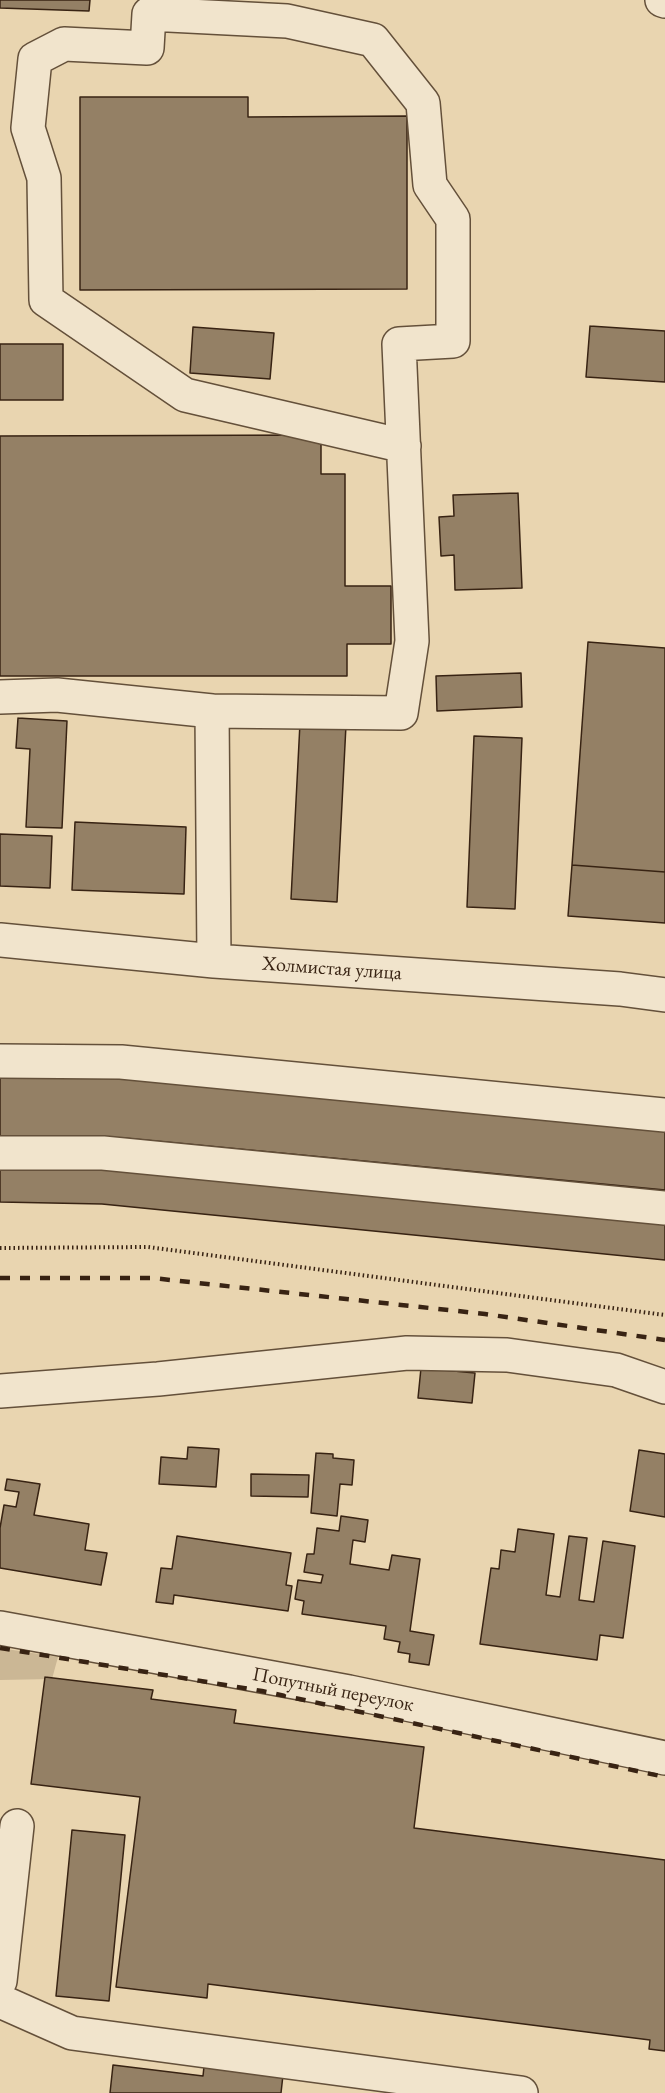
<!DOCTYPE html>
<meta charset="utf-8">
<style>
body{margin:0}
canvas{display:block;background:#e9d5b0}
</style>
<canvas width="665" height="2093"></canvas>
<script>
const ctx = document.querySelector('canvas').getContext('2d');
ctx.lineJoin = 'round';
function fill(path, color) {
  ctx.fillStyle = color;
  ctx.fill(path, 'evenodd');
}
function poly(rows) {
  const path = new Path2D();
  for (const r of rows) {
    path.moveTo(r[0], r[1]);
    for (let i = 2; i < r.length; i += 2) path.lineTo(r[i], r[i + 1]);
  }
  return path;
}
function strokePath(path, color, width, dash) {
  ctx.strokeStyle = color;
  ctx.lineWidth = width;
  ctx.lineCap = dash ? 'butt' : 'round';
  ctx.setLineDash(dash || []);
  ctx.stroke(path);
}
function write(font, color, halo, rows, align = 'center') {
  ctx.font = font + ' "EB Garamond",serif';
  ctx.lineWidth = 4.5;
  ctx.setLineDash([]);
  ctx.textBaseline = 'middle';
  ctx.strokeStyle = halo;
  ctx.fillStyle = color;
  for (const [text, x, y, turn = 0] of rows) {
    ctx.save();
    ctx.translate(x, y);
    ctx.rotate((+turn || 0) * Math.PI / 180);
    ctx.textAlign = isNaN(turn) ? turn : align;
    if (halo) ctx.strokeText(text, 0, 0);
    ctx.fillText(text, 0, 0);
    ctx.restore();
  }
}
const green = poly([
 [0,1648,58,1657,52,1679,0,1680]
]);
const building = poly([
 [0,0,90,0,89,11,0,8,0,0],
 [80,97,248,97,248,117,407,116,407,289,80,290,80,97],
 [590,326,665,331,665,382,586,377,590,326],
 [193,327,274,333,270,379,190,373,193,327],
 [0,344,63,344,63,400,0,400,0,344],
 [321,435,321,474,345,474,345,586,391,586,391,644,347,644,347,676,0,676,0,436,321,435],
 [518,493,522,588,455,590,454,555,441,556,439,517,454,516,453,495,518,493],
 [588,642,665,648,665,872,572,865,588,642],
 [521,673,522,707,437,711,436,676,521,673],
 [18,718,67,721,62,828,26,827,30,749,16,748,18,718],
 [300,723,346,725,337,902,291,899,300,723],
 [474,736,522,738,515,909,467,907,474,736],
 [75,822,186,827,184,894,72,890,75,822],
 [0,834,52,836,50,888,0,886,0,834],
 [572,865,665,872,665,923,568,916,572,865],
 [0,1077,116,1077,665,1130,665,1190,124,1138,0,1139,0,1077],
 [0,1163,102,1165,665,1224,665,1260,102,1204,0,1202,0,1163],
 [421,1368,475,1373,472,1403,418,1398,421,1368],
 [188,1447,219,1449,216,1487,159,1484,161,1457,187,1459,188,1447],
 [639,1450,665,1454,665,1517,630,1511,639,1450],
 [316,1453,333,1454,333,1458,354,1460,352,1485,340,1484,337,1516,311,1513,316,1453],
 [251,1474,309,1475,308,1497,251,1496,251,1474],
 [7,1479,40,1484,34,1515,89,1524,85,1550,107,1553,101,1585,0,1568,0,1528,4,1505,16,1507,19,1492,5,1490,7,1479],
 [341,1516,368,1520,365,1542,353,1540,350,1564,389,1570,392,1555,420,1559,410,1631,434,1635,429,1665,409,1662,410,1654,398,1652,400,1642,384,1639,386,1626,302,1614,304,1601,295,1599,298,1580,321,1583,323,1575,304,1572,307,1554,314,1554,317,1528,339,1531,341,1516],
 [518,1529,554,1534,546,1595,560,1597,569,1536,587,1538,579,1600,594,1602,603,1541,635,1546,623,1638,600,1635,597,1660,480,1644,491,1568,499,1569,501,1550,515,1552,518,1529],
 [177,1536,291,1553,286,1585,292,1586,288,1611,174,1595,173,1604,156,1602,161,1568,172,1569,177,1536],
 [45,1677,153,1690,151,1699,236,1710,234,1723,424,1747,414,1828,665,1860,665,2051,649,2049,650,2040,208,1984,207,1998,116,1987,140,1797,31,1784,45,1677],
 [72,1830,125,1835,109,2001,56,1996,72,1830],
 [205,2057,284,2066,281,2093,110,2093,113,2065,203,2076,205,2057]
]);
const path = poly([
 [0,1248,148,1247,665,1315]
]);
const minor = poly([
 [662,0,665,1],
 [0,697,57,695,212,711,214,961],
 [212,711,401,713,412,641,399,344,453,341,453,219,430,185,423,103,373,40,287,21,149,14,147,48,64,44,35,59,28,128,44,178,46,300,185,395,404,446],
 [0,940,214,961,620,989,665,995],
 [0,1061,121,1062,665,1115],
 [0,1153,103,1153,665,1208],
 [0,1391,158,1379,407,1353,507,1355,616,1370,665,1387],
 [0,1628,349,1692,665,1758],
 [0,1981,17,1826],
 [0,2001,72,2033,521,2093]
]);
const rail = poly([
 [0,1278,152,1278,485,1314,665,1340],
 [0,1648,262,1691,665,1777]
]);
const streetNames = [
 ["Холмистая улица",332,969,4],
 ["Попутный переулок",333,1690,11]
];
fill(green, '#cbb795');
fill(building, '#948065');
strokePath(building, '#382313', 1.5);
strokePath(minor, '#64503a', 36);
strokePath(path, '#382313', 4, [1.5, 3]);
strokePath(minor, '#f1e4cc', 33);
strokePath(rail, '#382313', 4.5, [10, 10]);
write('20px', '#382313', '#f1e4cc', streetNames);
</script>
